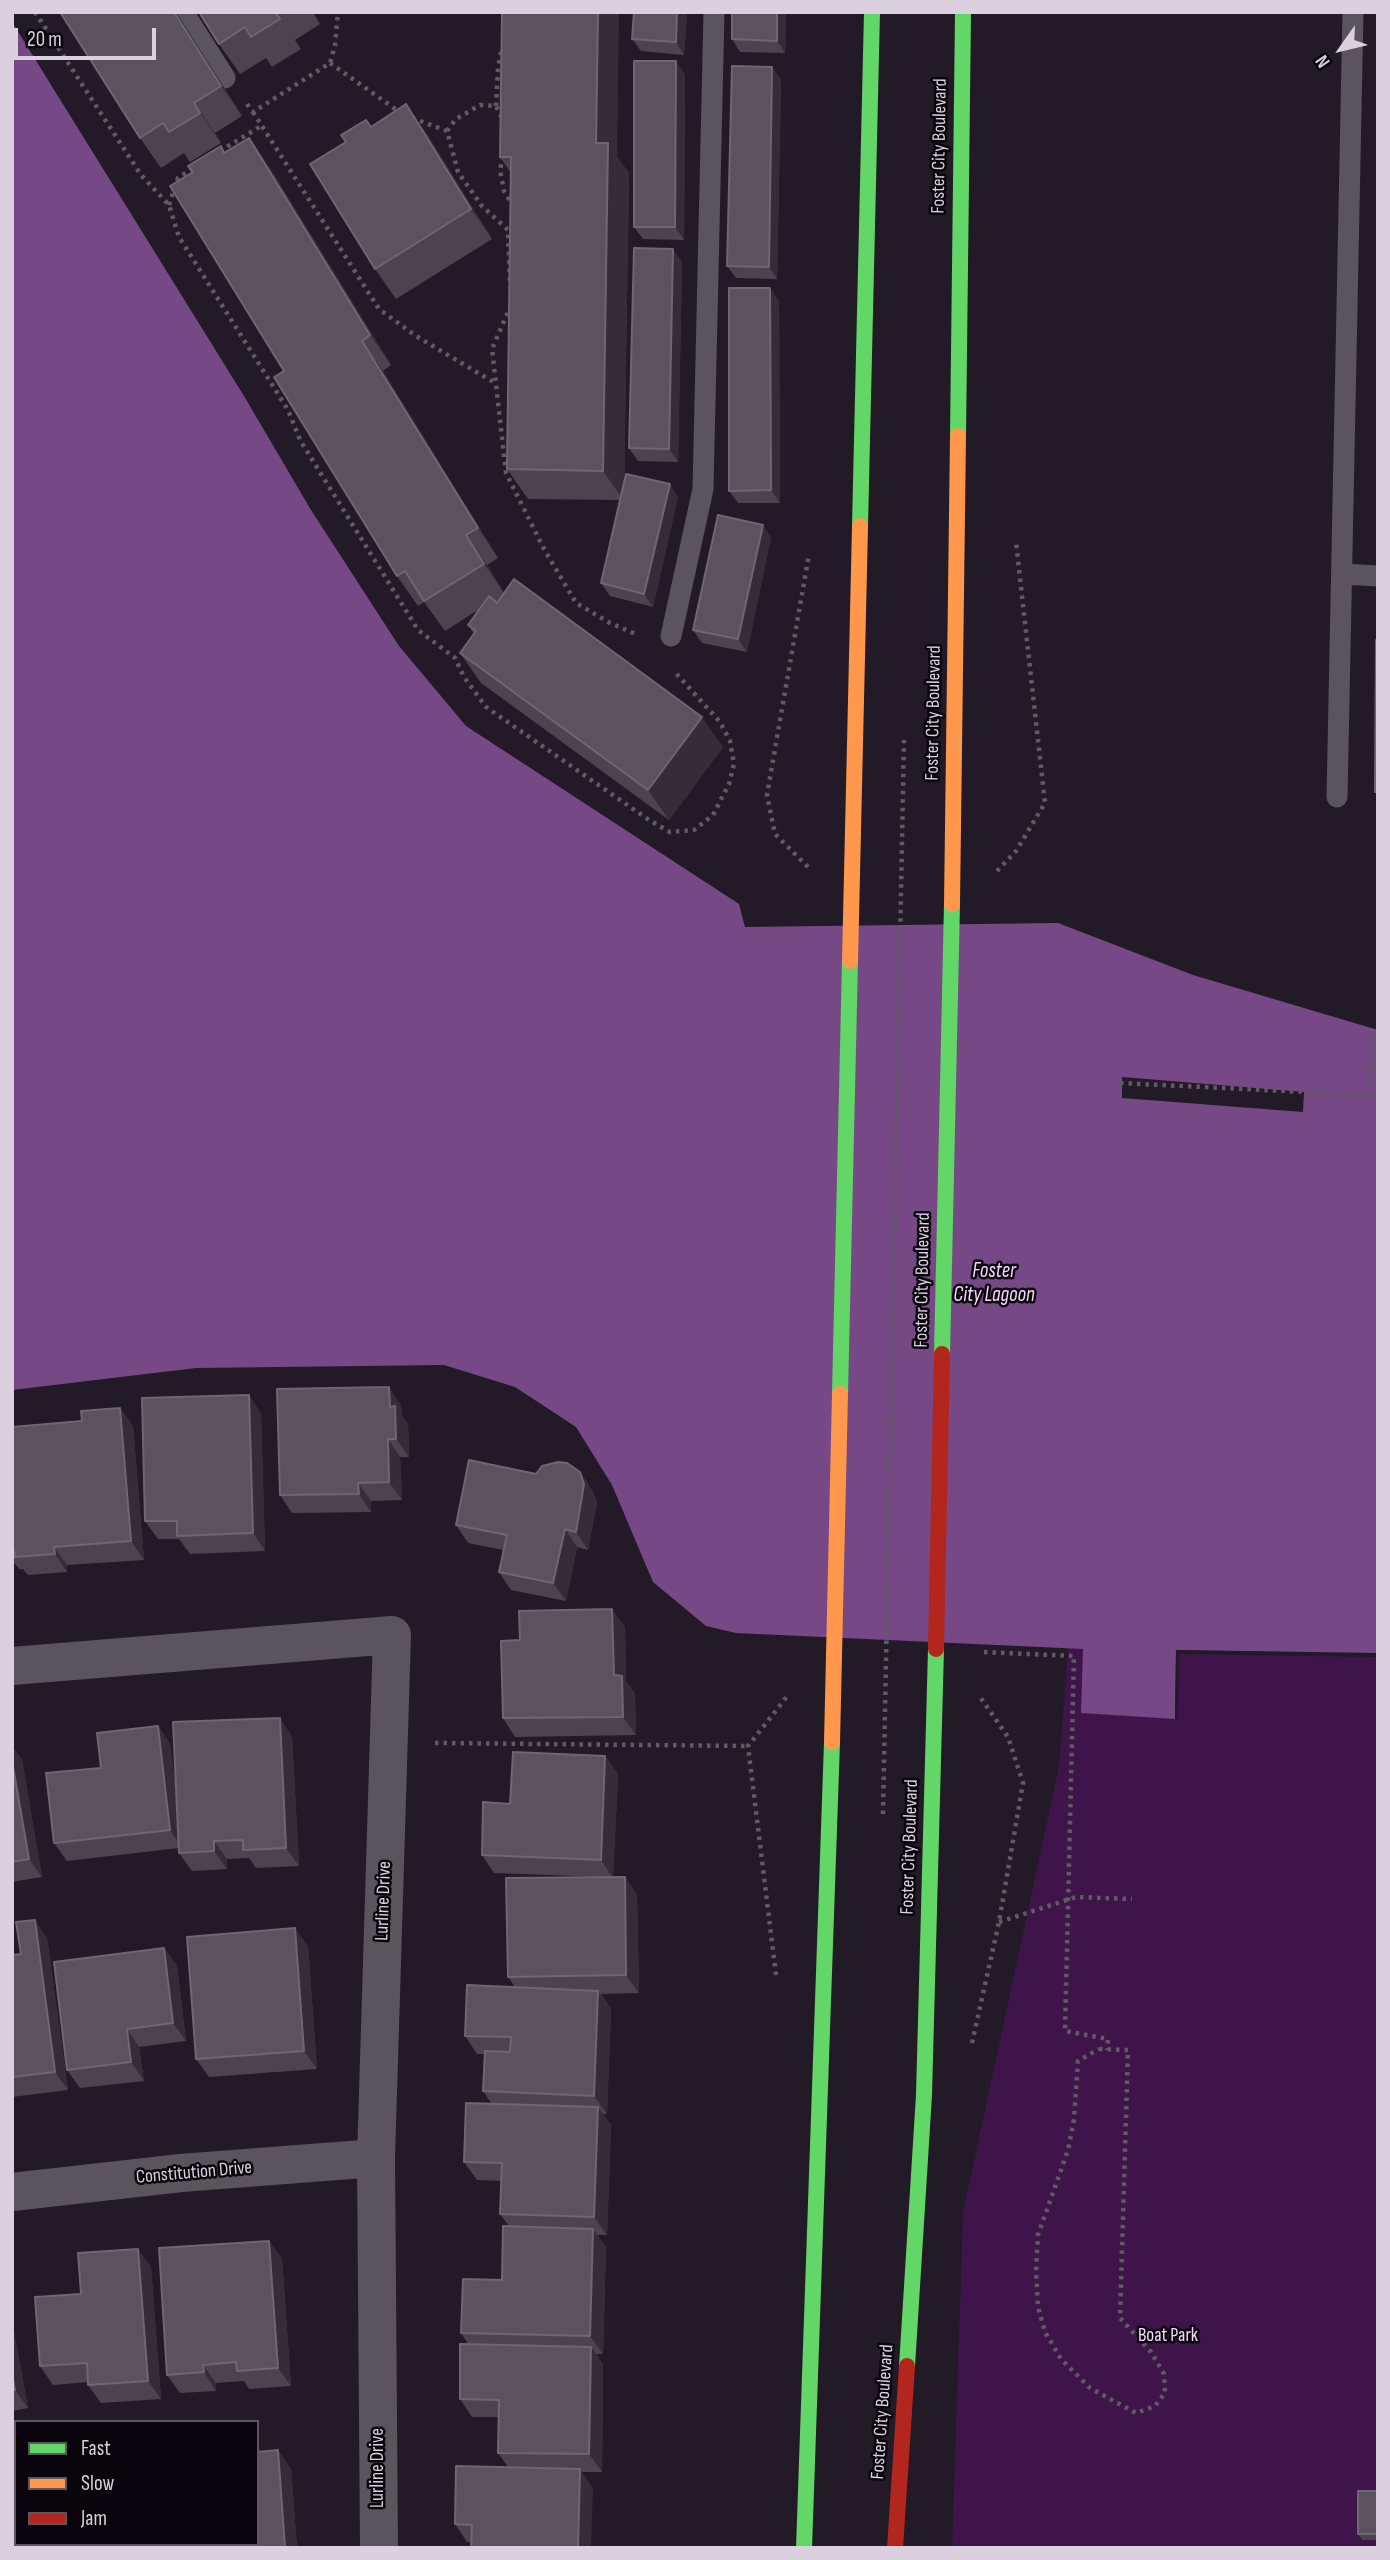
<!DOCTYPE html>
<style>
body{margin:0}
#map{position:relative;width:1390px;height:2560px;overflow:hidden;background:#221a26;font-family:"Sofia Sans Condensed",sans-serif}
canvas{display:block}
.frame{position:absolute;inset:0;border:14px solid #dad0de;pointer-events:none}
.legend{position:absolute;left:14px;top:2420px;width:245px;height:126px;box-sizing:border-box;background:#0a050c;border:2px solid #5d5660;margin:0;padding:9px 12px;list-style:none;font-size:21px;color:#dad0de}
.legend li{display:flex;align-items:center;gap:14px;height:35px}
.legend b{width:35px;border:2px solid #5d5660}
.north{position:absolute;left:1306px;top:14px;width:70px;height:70px;-webkit-text-stroke:5px #0a050c;paint-order:stroke;rotate:236deg;font-size:19px;font-weight:700;line-height:28px;text-align:center;color:#dad0de}
.north::after{content:'';display:block;margin:auto;width:24px;height:32px;background:#dad0de;clip-path:polygon(50% 0,100% 100%,50% 72%,0 100%)}
.scale{position:absolute;left:14px;top:28px;width:142px;height:32px;box-sizing:border-box;border:4px solid #dad0de;border-top:0;padding-left:9px;font-size:21px;line-height:24px;white-space:nowrap;color:#dad0de;-webkit-text-stroke:5px #0a050c;paint-order:stroke}
</style>
<div id="map">
<canvas width="1390" height="2560"></canvas>
<div class="frame"></div>
<ul class="legend">
<li><b style="height:9px;background:#63d668"></b>Fast</li>
<li><b style="height:9px;background:#ff974d"></b>Slow</li>
<li><b style="height:9px;background:#b3261e"></b>Jam</li>
</ul>
<div class="north">N</div>
<div class="scale">20 m</div>
</div>
<script>
const ctx = document.querySelector('canvas').getContext('2d');
ctx.lineJoin = 'round';
function fill(path, color) {
  ctx.fillStyle = color;
  ctx.fill(path, 'evenodd');
}
function poly(rows) {
  const path = new Path2D();
  for (const r of rows) {
    path.moveTo(r[0], r[1]);
    for (let i = 2; i < r.length; i += 2) path.lineTo(r[i], r[i + 1]);
  }
  return path;
}
function strokePath(path, color, width, dash) {
  ctx.strokeStyle = color;
  ctx.lineWidth = width;
  ctx.lineCap = dash ? 'butt' : 'round';
  ctx.setLineDash(dash || []);
  ctx.stroke(path);
}
function write(font, color, halo, rows, align = 'center') {
  ctx.font = font + ' "Sofia Sans Condensed",sans-serif';
  ctx.lineWidth = 5;
  ctx.setLineDash([]);
  ctx.textBaseline = 'middle';
  ctx.strokeStyle = halo;
  ctx.fillStyle = color;
  for (const [text, x, y, turn = 0] of rows) {
    ctx.save();
    ctx.translate(x, y);
    ctx.rotate((+turn || 0) * Math.PI / 180);
    ctx.textAlign = isNaN(turn) ? turn : align;
    if (halo) ctx.strokeText(text, 0, 0);
    ctx.fillText(text, 0, 0);
    ctx.restore();
  }
}
const green = poly([
 [1072,1599,1378,1612,1378,2548,952,2548,963,2212,1059,1766]
]);
const water = poly([
 [12,22,244,396,311,510,399,646,466,726,739,904,745,927,1058,923,1193,975,1378,1030,1378,1654,1176,1650,1175,1719,1081,1713,1083,1649,736,1633,706,1626,653,1582,612,1485,576,1427,515,1387,444,1365,196,1368,12,1390]
]);
const pier = poly([
 [1122,1077,1304,1092,1303,1112,1122,1098],
 [1176,1650,1378,1653,1378,1657,1179,1654,1178,1720,1175,1719]
]);
const path = poly([
 [35,12,141,175,169,205,179,237,288,410,300,440,418,630,455,658,464,677,486,707,649,820,670,832,694,830,713,815,729,784,734,764,730,741,720,722,674,671],
 [330,63,401,113],
 [247,104,253,112,330,63,335,45,338,12],
 [496,106,498,68,502,48],
 [253,112,379,309,416,336,495,383],
 [412,118,447,131,458,172,482,206,508,230,510,285],
 [447,131,456,119,480,105,496,106,502,118],
 [220,151,261,126],
 [503,156,500,170,504,191,512,204],
 [169,205,178,178,195,167],
 [511,305,492,349,506,473,544,549,576,603,610,623,638,635],
 [808,867,775,834,767,795,809,554],
 [997,871,1016,851,1045,803,1016,542],
 [1120,1083,1368,1095,1374,1029],
 [984,1652,1074,1656,1065,2031,1108,2039,1107,2050],
 [435,1743,748,1746],
 [883,1814,904,740],
 [999,1922,1076,1897,1132,1899],
 [776,1975,748,1746,789,1694],
 [972,2043,999,1922,1023,1783,1008,1737,980,1697],
 [1099,2049,1128,2050,1120,2318,1151,2352,1164,2374,1165,2393,1155,2406,1136,2413,1090,2388,1061,2359,1045,2332,1038,2307,1036,2271,1038,2235,1068,2150,1074,2119,1078,2061,1099,2049]
]);
const lane = poly([
 [183,12,225,78],
 [1343,574,1378,576],
 [671,636,703,489,714,12],
 [1337,797,1353,12]
]);
const street = poly([
 [12,1666,392,1635,376,2158,379,2548],
 [12,2192,181,2173,376,2158]
]);
const fast = poly([
 [958,436,963,12],
 [860,526,872,12],
 [942,1354,952,904],
 [840,1394,850,961],
 [907,2366,924,2095,936,1649],
 [804,2548,832,1742]
]);
const slow = poly([
 [952,904,958,436],
 [850,961,860,526],
 [832,1742,840,1394]
]);
const jam = poly([
 [936,1649,942,1354],
 [895,2548,907,2366]
]);
const wall = poly([
 [60,12,176,12,242,116,215,133,221,143,190,162,184,153,161,168,140,138],
 [199,12,313,12,320,24,295,40,301,49,272,67,266,58,240,74,219,44],
 [687,12,684,55,641,51,632,39],
 [786,12,785,53,740,52,732,39],
 [772,67,781,80,777,279,736,278,727,266],
 [685,74,684,240,643,239,634,227],
 [371,127,427,134,492,239,396,299,375,269],
 [221,146,225,153,270,168,391,365,383,371,498,558,487,565,504,593,723,747,669,820,481,683,460,653,474,634,468,625,478,610,445,631,424,602,418,606,397,576,284,371,193,172],
 [500,157,617,157,629,173,624,483,678,497,653,607,610,596,601,583,620,500,528,499,507,469,511,173],
 [682,262,678,462,638,461,629,448],
 [779,301,780,503,738,503,729,491],
 [771,537,747,652,702,643,693,630],
 [401,1405,402,1416,408,1424,409,1457,400,1457,402,1500,371,1501,371,1512,292,1513,280,1495],
 [120,1408,133,1426,144,1560,67,1565,67,1572,28,1575,23,1569,19,1569,12,1560,12,1427,82,1421],
 [261,1413,265,1551,190,1554,179,1539,158,1539,145,1521],
 [580,1472,592,1490,597,1502,588,1550,577,1547,566,1601,511,1590,499,1572,503,1550,468,1543,456,1525,536,1474],
 [625,1627,626,1681,635,1694,636,1735,515,1737,503,1718,520,1640],
 [158,1726,170,1744,177,1800,292,1736,299,1866,256,1868,249,1858,227,1859,227,1869,192,1871,179,1853,179,1848,67,1861,54,1843,101,1768],
 [12,1746,22,1760,42,1877,12,1882],
 [605,1756,618,1774,613,1877,625,1877,637,1895,639,1993,601,1994,611,2009,607,2114,603,2114,611,2125,607,2235,597,2235,606,2247,603,2354,596,2354,603,2365,602,2472,581,2472,593,2488,471,2542,467,2542,455,2524,508,2467,498,2453,498,2417,472,2417,460,2399,469,2345,461,2333,502,2280,509,2226,500,2214,501,2181,477,2180,464,2162,492,2104,483,2091,484,2054,477,2054,465,2036,515,1987,508,1977,600,1877,494,1873,482,1855,510,1804],
 [47,1938,68,2090,12,2097,12,1955,21,1954],
 [308,1946,317,2069,209,2077,196,2059],
 [164,1948,177,1966,186,2041,139,2047,144,2081,80,2088,67,2070],
 [269,2241,282,2259,291,2386,249,2389,244,2381,216,2383,216,2391,180,2393,167,2375],
 [151,2267,161,2399,101,2403,88,2385,88,2382,53,2385,40,2366,81,2294],
 [12,2321,28,2408,12,2411],
 [291,2469,297,2548,183,2548,183,2544,257,2544],
 [1378,2491,1378,2540,1362,2540,1358,2534]
]);
const shadedWall = poly([
 [174,12,176,12,242,116,221,86],
 [598,12,619,12,617,157,629,173,624,501,603,471,596,143],
 [677,12,687,12,684,55,676,42],
 [777,12,786,12,785,53,777,41],
 [676,61,685,74,684,240,675,227],
 [772,67,781,80,777,279,769,267],
 [194,103,215,133,221,143,200,113],
 [406,104,427,134,492,239,471,209],
 [249,138,270,168,391,365,370,335],
 [673,249,682,262,678,462,669,449],
 [770,288,779,301,780,503,771,490],
 [362,341,383,371,498,558,478,528],
 [670,484,678,497,653,607,644,594],
 [763,525,771,537,747,652,738,639],
 [466,535,487,565,505,594,484,564],
 [702,717,723,747,669,820,648,790],
 [389,1387,401,1405,402,1416,408,1424,409,1457,396,1439,390,1407],
 [249,1395,261,1413,265,1551,253,1533],
 [120,1408,133,1426,144,1560,131,1541],
 [388,1439,400,1457,402,1500,389,1482],
 [580,1472,592,1490,597,1502,588,1550,576,1532],
 [358,1483,371,1501,371,1512,359,1494],
 [565,1529,577,1547,566,1601,553,1583],
 [54,1547,67,1565,67,1572,55,1554],
 [612,1609,625,1627,626,1681,635,1694,636,1735,623,1717,614,1675],
 [280,1718,292,1736,299,1866,286,1848],
 [158,1726,170,1744,182,1848,170,1830],
 [12,1746,22,1760,42,1877,29,1859,12,1761],
 [605,1756,618,1774,613,1878,601,1860],
 [214,1841,227,1859,227,1869,214,1851],
 [625,1877,637,1895,639,1993,626,1975],
 [35,1920,47,1938,68,2090,55,2072],
 [295,1928,308,1946,317,2069,304,2051],
 [164,1948,177,1966,186,2041,173,2023],
 [598,1991,611,2009,607,2114,594,2096],
 [127,2029,139,2047,144,2081,131,2062],
 [598,2107,611,2125,607,2235,594,2217],
 [593,2229,606,2247,603,2354,590,2336],
 [269,2241,282,2259,291,2386,278,2368],
 [138,2249,151,2267,161,2399,148,2381],
 [12,2321,28,2408,15,2390,12,2374],
 [591,2347,603,2365,602,2472,589,2454],
 [203,2365,216,2383,216,2391,204,2372],
 [278,2450,291,2469,297,2548,285,2548],
 [580,2469,593,2488,591,2548,578,2548],
 [34,2544,44,2544,45,2548,35,2548],
 [159,2544,170,2544,170,2548,160,2548]
]);
const building = poly([
 [60,12,174,12,221,86,194,103,200,113,169,132,163,123,140,138,60,12],
 [199,12,275,12,280,19,251,37,245,27,219,44,199,12],
 [502,12,598,12,596,143,608,143,603,471,507,469,511,157,500,157,502,12],
 [634,12,677,12,676,42,632,39,634,12],
 [732,12,777,12,777,41,732,39,732,12],
 [634,61,676,61,675,227,634,227,634,61],
 [732,66,772,67,769,267,727,266,732,66],
 [406,104,471,209,375,269,310,164,346,142,341,135,366,120,371,127,406,104],
 [249,138,370,335,362,341,478,528,466,535,484,564,424,601,405,571,397,576,274,377,284,371,170,186,193,172,188,166,221,146,224,153,249,138],
 [634,248,673,249,669,449,629,448,634,248],
 [729,288,770,288,771,490,729,491,729,288],
 [626,474,670,484,644,594,601,583,626,474],
 [718,515,763,525,738,639,693,630,718,515],
 [514,579,702,717,648,790,460,653,476,631,468,625,489,596,497,603,514,579],
 [1376,640,1378,640,1378,792,1375,792,1376,640],
 [389,1387,390,1407,395,1406,396,1439,388,1439,389,1482,358,1483,359,1494,280,1495,277,1389,389,1387],
 [249,1395,253,1533,177,1536,177,1521,145,1521,142,1398,249,1395],
 [120,1408,131,1541,54,1547,55,1554,15,1557,14,1550,12,1551,12,1427,82,1421,81,1411,120,1408],
 [469,1460,536,1474,542,1466,558,1462,567,1463,580,1472,584,1484,576,1532,565,1529,553,1583,499,1572,507,1535,456,1525,469,1460],
 [612,1609,614,1675,622,1676,623,1717,503,1718,501,1641,520,1640,519,1611,612,1609],
 [280,1718,286,1848,243,1850,243,1840,214,1841,214,1851,179,1853,173,1722,280,1718],
 [158,1726,170,1830,54,1843,46,1773,101,1768,97,1733,158,1726],
 [513,1752,605,1756,601,1860,482,1855,483,1802,510,1804,513,1752],
 [12,1761,29,1859,12,1862,12,1761],
 [625,1877,626,1975,508,1977,506,1878,625,1877],
 [35,1920,55,2072,12,2077,12,1955,21,1954,16,1922,35,1920],
 [295,1928,304,2051,196,2059,187,1937,295,1928],
 [164,1948,173,2023,127,2029,131,2062,67,2070,54,1962,164,1948],
 [467,1985,598,1991,594,2096,483,2091,485,2051,510,2052,511,2037,465,2036,467,1985],
 [466,2103,598,2107,594,2217,500,2214,502,2163,464,2162,466,2103],
 [503,2226,593,2229,590,2336,461,2333,463,2279,502,2280,503,2226],
 [269,2241,278,2368,237,2371,236,2362,203,2365,204,2372,167,2375,159,2248,269,2241],
 [138,2249,148,2381,88,2385,87,2363,40,2366,35,2297,81,2294,78,2253,138,2249],
 [460,2344,591,2347,589,2454,498,2453,499,2400,460,2399,460,2344],
 [12,2374,15,2390,12,2390,12,2374],
 [278,2450,285,2548,247,2548,247,2544,257,2544,257,2452,278,2450],
 [456,2466,580,2469,578,2548,471,2548,472,2525,455,2524,456,2466],
 [16,2474,16,2544,34,2544,35,2548,12,2548,12,2475,16,2474],
 [1358,2491,1378,2491,1378,2534,1358,2534,1358,2491],
 [55,2544,159,2544,160,2548,55,2548,55,2544],
 [183,2544,234,2544,234,2548,183,2548,183,2544]
]);
const streetNames = [
 ["Foster City Boulevard",940,146,-89],
 ["Foster City Boulevard",934,713,-89],
 ["Foster City Boulevard",923,1280,-89],
 ["Foster City Boulevard",910,1847,-88],
 ["Lurline Drive",384,1901,-88],
 ["Constitution Drive",194,2173,-5],
 ["Foster City Boulevard",883,2412,-86],
 ["Lurline Drive",378,2468,-90]
];
const parkNames = [
 ["Boat Park",1168,2336]
];
const waterNames = [
 ["Foster",994,1272],
 ["City Lagoon",994,1296]
];
fill(green, '#3e144b');
fill(water, '#764986');
fill(pier, '#221a26');
strokePath(path, '#605b62', 4.5, [3.5, 5]);
strokePath(lane, '#5a545d', 21);
strokePath(street, '#5a545d', 38);
strokePath(fast, '#63d668', 16);
strokePath(slow, '#ff974d', 16);
strokePath(jam, '#b3261e', 16);
fill(wall, '#4b444e');
fill(shadedWall, '#342d37');
fill(building, '#5a535d');
strokePath(building, '#6e6672', 2);
write('19px', '#dad0de', '#0a050c', streetNames);
write('19px', '#f4d9ff', '#0a050c', parkNames);
write('italic 21px', '#f4d9ff', '#0a050c', waterNames);
</script>
